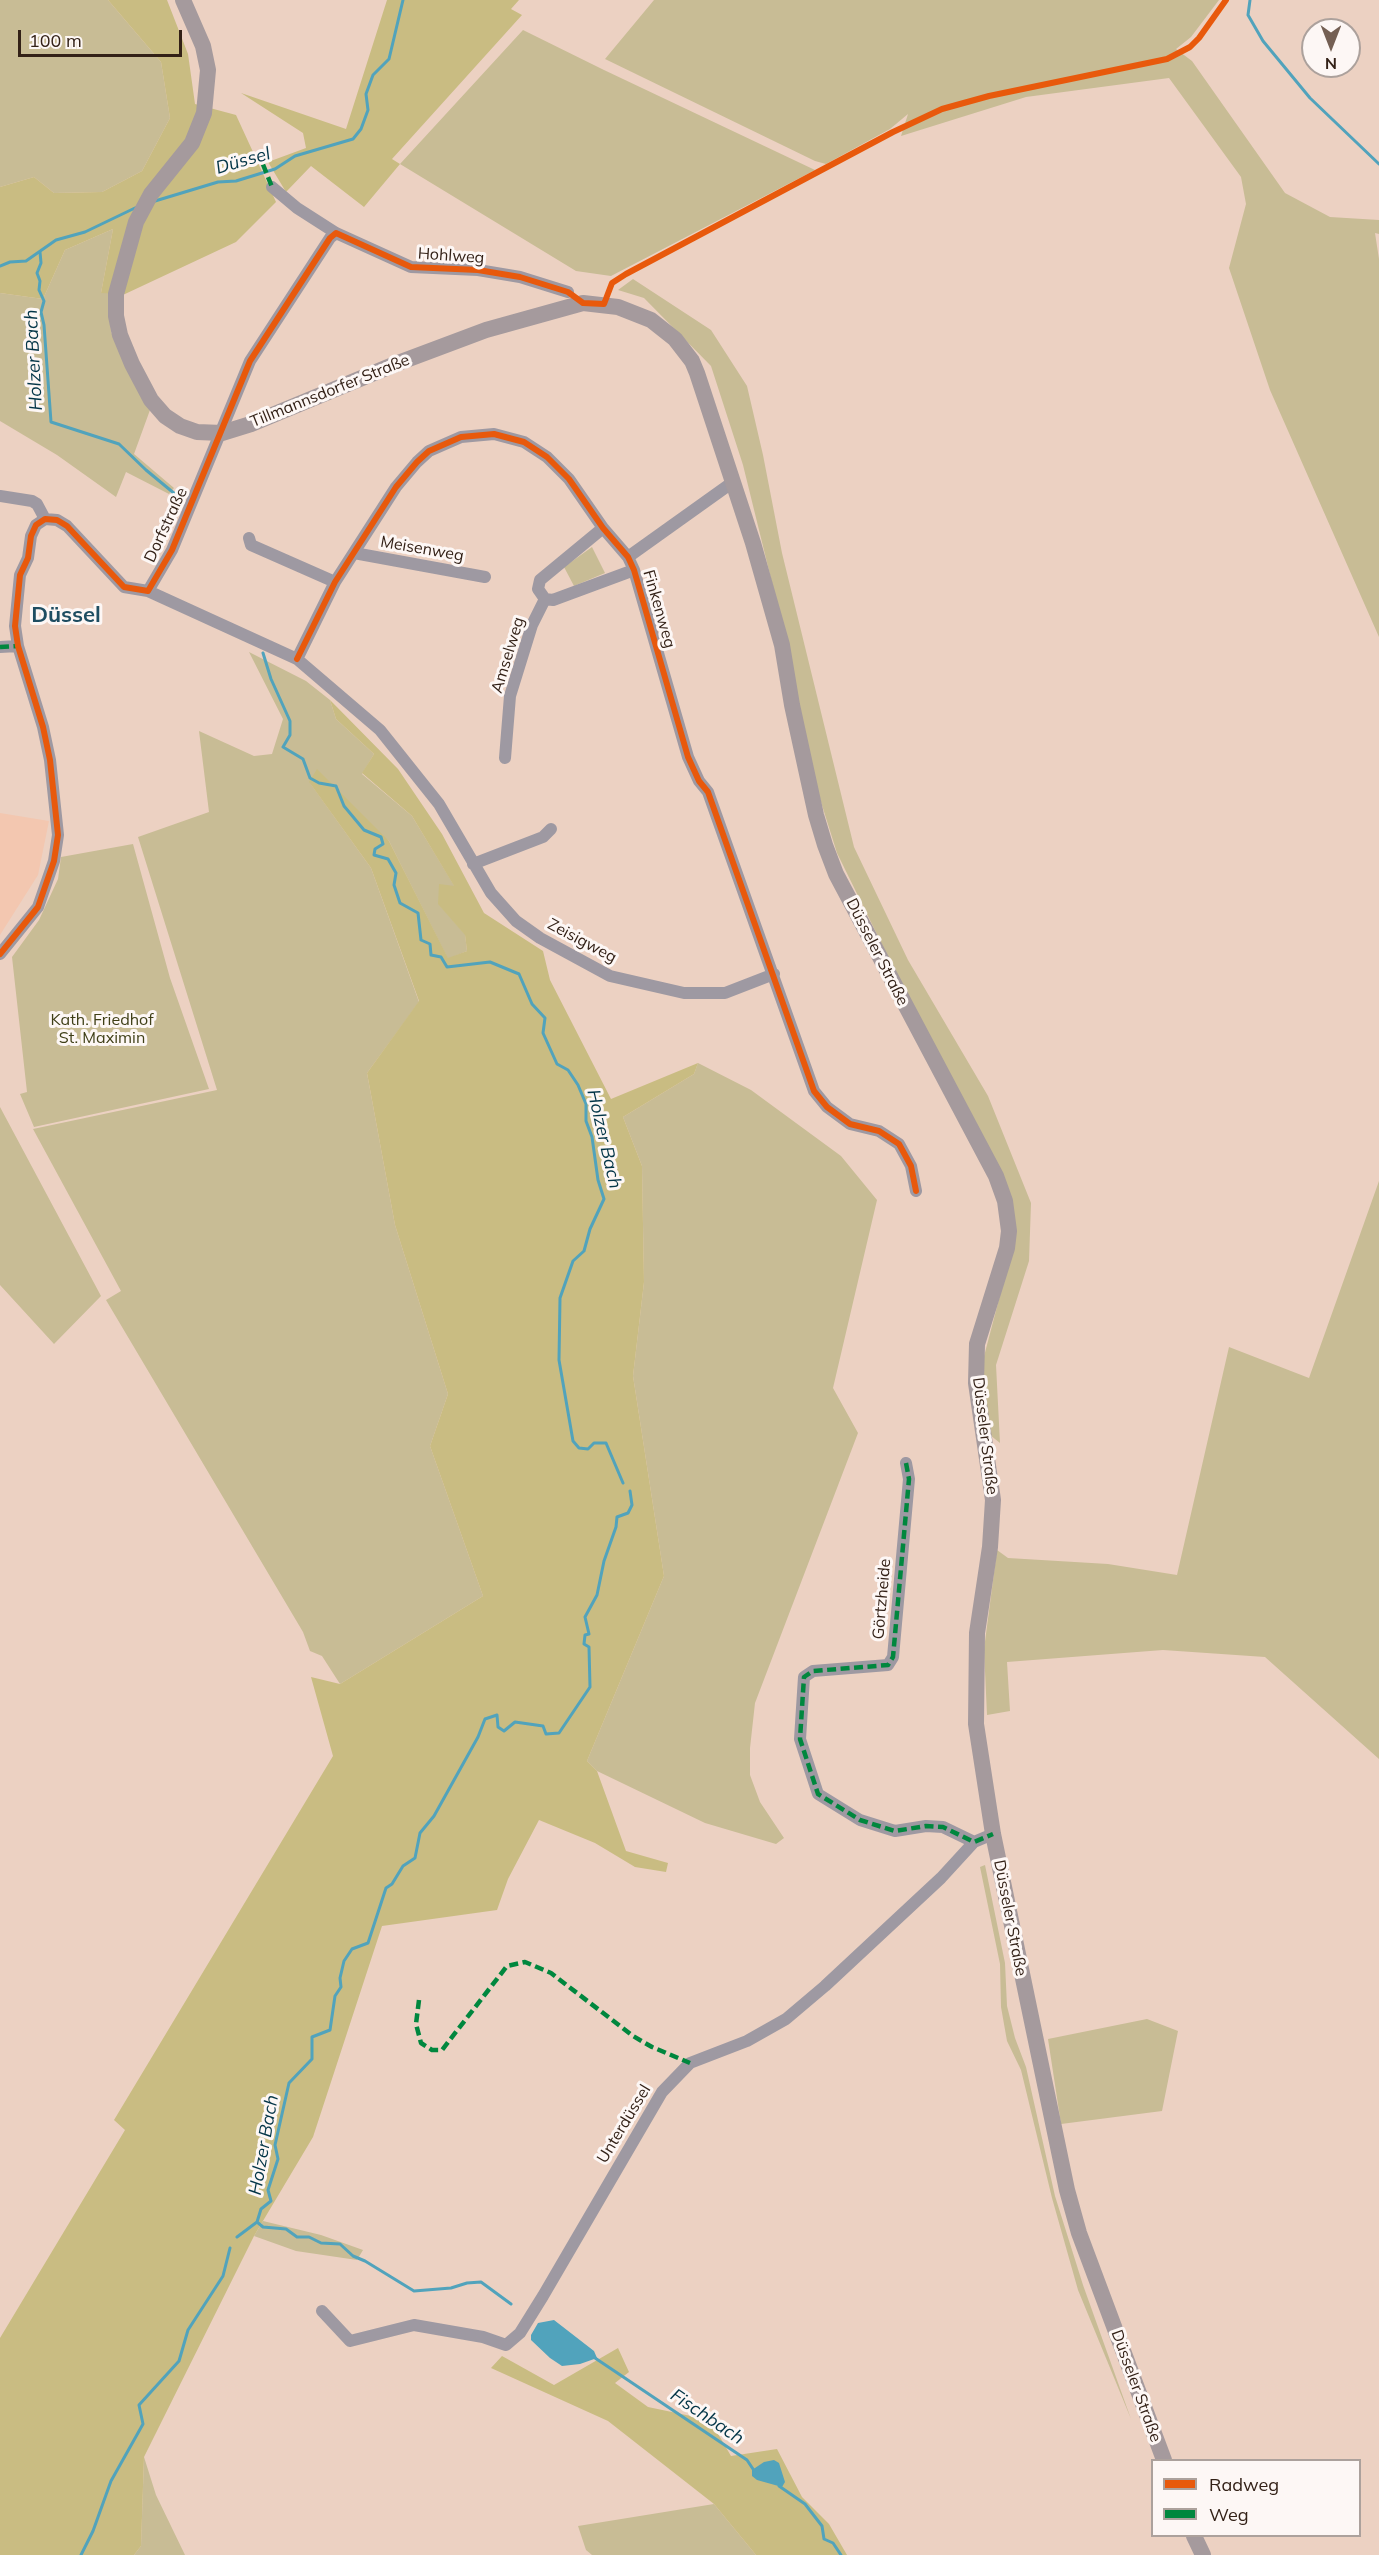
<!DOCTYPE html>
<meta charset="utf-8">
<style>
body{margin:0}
#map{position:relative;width:1379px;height:2555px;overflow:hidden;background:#ecd1c2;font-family:Mulish,sans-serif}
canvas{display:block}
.legend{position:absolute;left:1151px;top:2459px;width:210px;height:78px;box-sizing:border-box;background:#fdf7f5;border:2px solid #aca19c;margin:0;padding:8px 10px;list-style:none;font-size:18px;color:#332117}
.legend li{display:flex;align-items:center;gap:12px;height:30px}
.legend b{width:30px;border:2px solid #aca19c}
.north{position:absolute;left:1301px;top:18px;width:60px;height:60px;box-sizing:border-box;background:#fdf7f5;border:2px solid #aca19c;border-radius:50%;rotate:180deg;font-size:16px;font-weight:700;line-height:24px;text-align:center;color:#332117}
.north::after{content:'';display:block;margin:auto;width:21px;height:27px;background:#745f53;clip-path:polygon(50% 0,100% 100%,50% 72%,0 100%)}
.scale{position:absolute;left:18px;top:30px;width:164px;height:27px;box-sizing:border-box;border:3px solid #332117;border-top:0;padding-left:8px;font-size:18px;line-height:21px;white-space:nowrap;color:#332117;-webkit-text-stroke:4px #fdf7f5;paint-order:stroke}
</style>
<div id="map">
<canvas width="1379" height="2555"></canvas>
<ul class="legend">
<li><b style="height:8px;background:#e8590c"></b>Radweg</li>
<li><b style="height:8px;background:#00873e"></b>Weg</li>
</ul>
<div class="north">N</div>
<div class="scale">100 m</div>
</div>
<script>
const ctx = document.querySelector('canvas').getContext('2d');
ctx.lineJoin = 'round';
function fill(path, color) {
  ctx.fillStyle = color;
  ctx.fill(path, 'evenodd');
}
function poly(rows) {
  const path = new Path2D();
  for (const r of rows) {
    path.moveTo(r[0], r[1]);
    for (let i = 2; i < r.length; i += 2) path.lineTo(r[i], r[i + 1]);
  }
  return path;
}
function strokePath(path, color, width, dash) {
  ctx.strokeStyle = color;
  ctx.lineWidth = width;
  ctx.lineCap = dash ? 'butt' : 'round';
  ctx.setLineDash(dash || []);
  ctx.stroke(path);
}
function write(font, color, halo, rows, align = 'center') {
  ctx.font = font + ' Mulish,sans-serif';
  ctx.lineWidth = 6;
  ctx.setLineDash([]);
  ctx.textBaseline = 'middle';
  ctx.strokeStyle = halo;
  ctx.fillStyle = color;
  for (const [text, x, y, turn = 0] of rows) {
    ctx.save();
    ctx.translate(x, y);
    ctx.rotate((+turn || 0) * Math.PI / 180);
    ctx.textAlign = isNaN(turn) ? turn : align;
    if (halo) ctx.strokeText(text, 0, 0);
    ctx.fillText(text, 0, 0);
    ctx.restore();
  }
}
const built = poly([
 [0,813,49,821,38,875,0,935]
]);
const green = poly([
 [0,0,108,0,161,62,170,118,142,171,102,192,54,193,34,177,0,187],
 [654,0,1219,0,1191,37,1176,49,1192,61,1285,193,1330,217,1379,220,1379,234,1375,233,1379,259,1379,637,1270,390,1229,268,1246,204,1241,177,1169,78,1026,97,901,136,908,114,890,129,826,164,815,161,605,59],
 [523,30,604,70,815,170,611,276,576,271,400,164],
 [113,229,101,293,109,293,111,332,150,410,134,454,174,488,169,494,126,472,116,497,57,455,0,421,0,293,43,299,65,250],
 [633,279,711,330,747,386,763,455,782,553,854,847,908,960,988,1096,1031,1203,1029,1261,996,1365,1000,1443,990,1435,982,1364,1015,1238,1013,1211,837,853,815,783,776,599,743,465,711,366,644,298,618,290],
 [592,547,605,573,574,586,564,567],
 [249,652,306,681,330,700,336,719,374,754,362,774,412,816,455,887,439,904,465,934,467,951,448,959,389,841,310,783,371,868,419,1002,367,1073,395,1225,448,1394,430,1446,483,1596,340,1684,322,1656,310,1651,303,1632,106,1300,121,1291,33,1129,217,1090,138,837,209,812,199,731,254,756,272,754,283,719],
 [133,844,170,978,209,1089,34,1127,20,1094,27,1092,12,957,39,920,58,879,61,857],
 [698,1063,751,1090,841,1156,877,1200,833,1388,858,1433,755,1703,750,1748,750,1775,760,1802,784,1838,776,1844,705,1823,597,1771,587,1761,664,1576,633,1376,644,1282,642,1166,623,1117,694,1074],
 [0,1107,101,1296,54,1344,0,1285],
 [1379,1181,1379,1759,1265,1657,1163,1650,1007,1662,1010,1711,987,1715,984,1649,997,1550,1008,1558,1108,1564,1177,1575,1229,1347,1309,1378],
 [985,1865,1005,1963,1007,2006,1015,2038,1026,2067,1055,2196,1083,2285,1131,2419,1078,2290,1052,2198,1021,2070,1007,2041,1001,2007,1000,1964,980,1867],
 [1147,2019,1178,2031,1162,2111,1061,2124,1048,2039],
 [263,2221,321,2235,363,2250,357,2260,296,2251,254,2236],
 [144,2457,156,2495,185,2555,134,2555,141,2546],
 [714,2504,756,2555,592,2555,586,2550,578,2526]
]);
const forest = poly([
 [108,0,167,0,188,54,195,104,236,115,276,202,236,242,125,294,101,293,113,229,65,250,43,299,0,293,0,187,34,177,54,193,102,192,142,171,170,118,161,62],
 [387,0,519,0,511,9,522,15,392,159,400,164,364,207,311,166,286,192,268,162,306,148,303,133,241,93,346,129],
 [330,700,398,769,442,834,484,913,543,951,550,980,611,1099,698,1063,694,1074,623,1117,642,1166,644,1282,633,1376,664,1576,587,1761,597,1771,626,1851,668,1863,666,1872,635,1867,595,1843,539,1820,508,1879,497,1910,382,1926,313,2137,254,2236,144,2457,141,2546,134,2555,0,2555,0,2338,125,2130,114,2120,333,1756,311,1677,340,1684,483,1596,430,1446,448,1394,395,1225,367,1073,419,1001,371,868,309,782,317,769,389,841,448,958,467,951,465,935,438,904,439,884,454,886,412,816,362,773,374,754,336,719],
 [618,2348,629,2372,615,2383,648,2407,710,2420,731,2456,777,2449,802,2497,829,2524,847,2555,756,2555,714,2504,608,2421,491,2368,502,2356,554,2385]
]);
const water = poly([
 [554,2320,594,2351,597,2358,580,2364,562,2366,550,2358,531,2340,531,2335,538,2323],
 [774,2460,779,2463,785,2482,782,2487,757,2480,752,2476,752,2470,764,2462]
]);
const stream = poly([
 [1250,0,1248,15,1263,41,1310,98,1379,164],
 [155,201,218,182,236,181,275,169,295,156,353,139,361,129,368,110,366,94,373,75,389,59,403,0],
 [40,252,41,263,37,273,40,281,39,290,44,301,41,312,44,325,51,422,119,444,146,470,181,499],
 [0,266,10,262,26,261,56,240,85,232,137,207],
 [263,653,271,679,290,721,290,735,283,747,303,759,310,778,319,783,336,786,344,806,364,830,381,837,383,844,375,849,374,855,388,859,396,873,394,885,400,903,418,913,421,940,430,944,431,955,441,957,447,967,490,962,519,974,532,1004,545,1018,543,1033,557,1064,568,1070,578,1085,586,1104,586,1121,592,1137,598,1180,604,1199,590,1229,584,1251,573,1261,560,1298,559,1360,573,1441,579,1448,588,1449,594,1443,606,1443,623,1483],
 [257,2222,263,2227,286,2229,297,2237,309,2237,321,2243,340,2244,353,2256,365,2261,414,2291,451,2288,467,2283,481,2282,511,2304],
 [237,2237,257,2222,261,2209,271,2201,268,2190,278,2159,275,2145,289,2083,312,2059,312,2037,330,2030,335,1996,341,1987,340,1978,344,1961,352,1949,368,1943,386,1888,392,1884,403,1866,415,1858,420,1833,434,1816,478,1737,485,1719,497,1715,498,1727,504,1731,515,1722,543,1726,546,1734,559,1733,590,1687,589,1647,584,1644,585,1635,589,1634,585,1617,597,1595,604,1561,616,1527,617,1517,628,1513,632,1505,630,1491],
 [595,2358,747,2460,755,2472],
 [779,2486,805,2504,822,2526,824,2539,833,2543,841,2555],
 [81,2555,93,2531,111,2481,143,2424,139,2405,179,2361,188,2330,223,2276,230,2248]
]);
const minor = poly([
 [272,187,297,208,336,233,411,267,478,270,520,277,568,292],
 [0,496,32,501,37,504,45,519],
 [603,528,540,580,538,589,545,599,553,600,634,570],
 [249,538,251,545,335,582],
 [354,553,485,577],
 [628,557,733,482],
 [148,591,172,550,250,361,330,238,336,233],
 [0,647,18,646],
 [297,659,335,582,396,487,417,462,429,451,461,437,494,434,524,442,547,457,569,479,603,528,628,557,634,570,688,757,699,781,708,792,814,1091,827,1107,850,1124,879,1131,899,1144,911,1166,916,1191],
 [505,758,510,696,532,625,545,599],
 [473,864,543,837,551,829],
 [0,954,38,907,54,861,58,835,50,760,43,727,18,646,15,626,20,575,28,558,31,536,36,525,45,519,57,520,67,526,124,587,148,591,297,659,380,730,439,804,491,893,516,921,540,938,610,976,684,993,725,993,774,974],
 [906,1463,909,1479,893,1657,888,1665,813,1671,804,1677,800,1739,818,1794,860,1820,895,1831,926,1826,943,1827,974,1842,993,1834],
 [322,2311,350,2341,414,2325,483,2337,506,2345,520,2333,543,2296,662,2092,690,2063,747,2041,786,2019,825,1986,941,1878,974,1842]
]);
const major = poly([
 [183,0,203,46,208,70,204,113,192,143,151,194,136,222,116,294,116,316,120,335,132,364,151,400,165,416,180,426,197,432,222,433,251,424,398,363,486,330,583,303,618,307,651,320,675,339,692,361,697,373,753,543,782,645,792,705,816,815,825,845,836,874,996,1176,1005,1201,1009,1231,1007,1248,977,1344,976,1383,993,1500,990,1547,977,1633,976,1724,993,1834,1067,2190,1079,2233,1164,2460],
 [1194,2536,1203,2555]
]);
const quiet = poly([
 [258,152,272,187],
 [0,647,18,646],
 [906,1463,909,1479,893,1657,888,1665,813,1671,804,1677,800,1739,818,1794,860,1820,895,1831,926,1826,943,1827,974,1842,993,1834],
 [419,2000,416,2024,421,2043,432,2050,442,2050,507,1966,525,1962,551,1973,633,2036,652,2047,690,2063]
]);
const cycleway = poly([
 [297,659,335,582,396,487,417,462,429,451,461,437,494,434,524,442,547,457,569,479,603,528,628,557,634,570,688,757,699,781,708,792,814,1091,827,1107,850,1124,879,1131,899,1144,911,1166,916,1191],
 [0,954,38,907,54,861,58,835,50,760,43,727,18,646,15,626,20,575,28,558,31,536,36,525,45,519,57,520,67,526,124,587,148,591,172,550,250,361,330,238,336,233,411,267,478,270,520,277,568,292,583,303,604,304,612,283,626,274,893,132,942,109,989,96,1167,59,1190,47,1199,38,1226,0]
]);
const streetNames = [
 ["Hohlweg",451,256,4],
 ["Tillmannsdorfer Straße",330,391,-22],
 ["Dorfstraße",166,525,-65],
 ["Meisenweg",422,549,10],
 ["Finkenweg",659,609,74],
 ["Amselweg",508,655,-73],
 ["Zeisigweg",582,941,28],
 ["Düsseler Straße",877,952,63],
 ["Düsseler Straße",985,1436,83],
 ["Görtzheide",882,1599,-85],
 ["Düsseler Straße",1010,1918,79],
 ["Unterdüssel",624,2124,-59],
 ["Düsseler Straße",1136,2386,70]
];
const parkNames = [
 ["Kath. Friedhof",102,1020],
 ["St. Maximin",102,1038]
];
const waterNames = [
 ["Düssel",243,161,-16],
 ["Holzer Bach",34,360,-93],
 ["Holzer Bach",604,1139,77],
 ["Holzer Bach",264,2145,-80],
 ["Fischbach",707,2417,34]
];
const districtNames = [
 ["Düssel",66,615]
];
fill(built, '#f3c7b0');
fill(green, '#c8bc95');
fill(forest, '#c9bc82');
fill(water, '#51a3bc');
strokePath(stream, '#51a3bc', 3);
strokePath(minor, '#9e99a2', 12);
strokePath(major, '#a59a9d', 16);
strokePath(quiet, '#00873e', 4.5, [9, 4.5]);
strokePath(cycleway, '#e8590c', 6);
write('16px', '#332117', '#fdf7f5', streetNames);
write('16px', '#3f3f17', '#fdf7f5', parkNames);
write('italic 18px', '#033547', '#fdf7f5', waterNames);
write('bold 22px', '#1e4d61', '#fdf7f5', districtNames);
</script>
